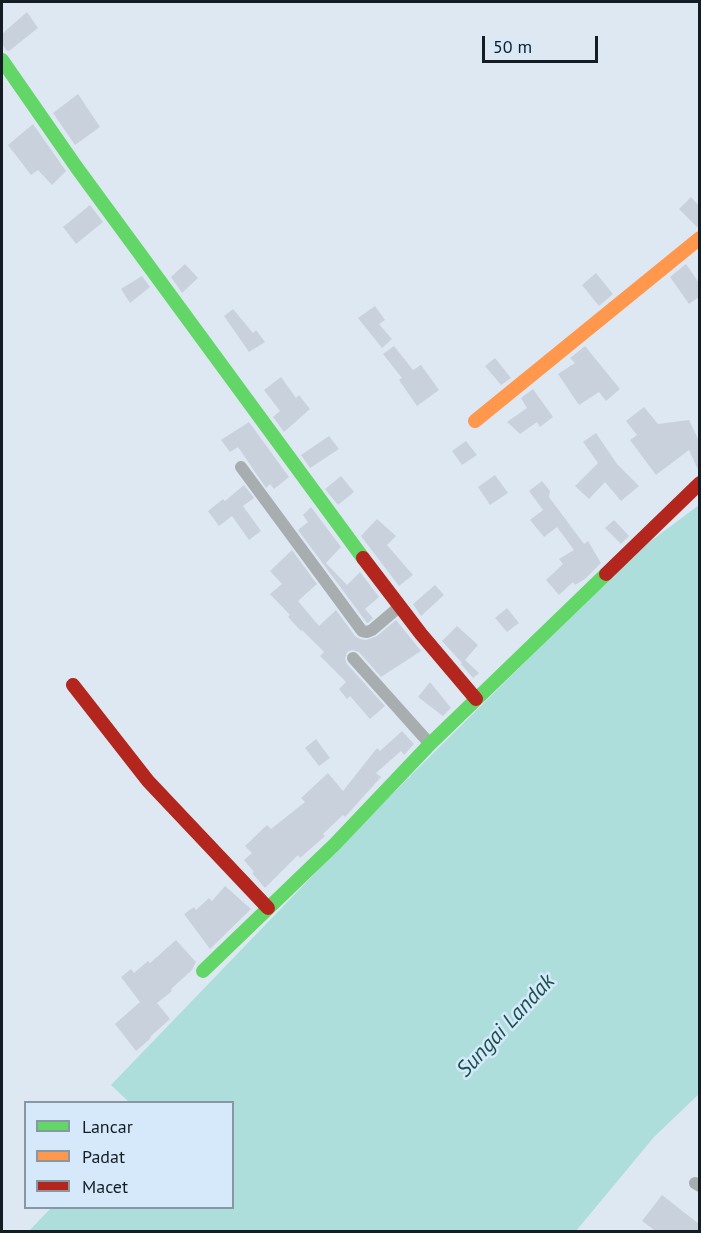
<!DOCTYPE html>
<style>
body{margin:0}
#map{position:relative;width:701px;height:1233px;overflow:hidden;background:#dee8f2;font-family:"PT Sans",sans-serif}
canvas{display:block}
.frame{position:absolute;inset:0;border:3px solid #141d24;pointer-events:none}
.legend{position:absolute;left:24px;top:1101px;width:210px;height:108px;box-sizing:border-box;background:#d6e9fa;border:2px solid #8897a4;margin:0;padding:8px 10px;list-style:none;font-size:18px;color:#141d24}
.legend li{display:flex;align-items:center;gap:12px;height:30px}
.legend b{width:30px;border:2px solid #8897a4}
.scale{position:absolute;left:482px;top:36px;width:116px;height:27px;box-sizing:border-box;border:3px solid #141d24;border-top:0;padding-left:8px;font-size:18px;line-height:21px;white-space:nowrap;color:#141d24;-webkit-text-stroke:4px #d6e9fa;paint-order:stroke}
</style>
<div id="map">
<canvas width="701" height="1233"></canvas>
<div class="frame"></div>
<ul class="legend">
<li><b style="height:8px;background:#63d668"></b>Lancar</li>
<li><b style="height:8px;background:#ff974d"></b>Padat</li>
<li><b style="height:8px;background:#b3261e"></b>Macet</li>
</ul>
<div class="scale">50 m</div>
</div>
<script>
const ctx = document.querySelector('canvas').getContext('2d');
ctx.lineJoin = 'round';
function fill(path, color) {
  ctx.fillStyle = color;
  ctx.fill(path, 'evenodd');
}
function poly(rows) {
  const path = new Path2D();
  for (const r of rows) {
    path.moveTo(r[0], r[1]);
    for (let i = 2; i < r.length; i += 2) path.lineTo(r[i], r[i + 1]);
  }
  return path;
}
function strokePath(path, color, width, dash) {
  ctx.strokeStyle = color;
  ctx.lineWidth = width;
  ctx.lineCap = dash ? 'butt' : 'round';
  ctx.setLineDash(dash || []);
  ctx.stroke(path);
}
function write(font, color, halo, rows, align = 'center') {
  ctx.font = font + ' "PT Sans",sans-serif';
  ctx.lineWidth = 5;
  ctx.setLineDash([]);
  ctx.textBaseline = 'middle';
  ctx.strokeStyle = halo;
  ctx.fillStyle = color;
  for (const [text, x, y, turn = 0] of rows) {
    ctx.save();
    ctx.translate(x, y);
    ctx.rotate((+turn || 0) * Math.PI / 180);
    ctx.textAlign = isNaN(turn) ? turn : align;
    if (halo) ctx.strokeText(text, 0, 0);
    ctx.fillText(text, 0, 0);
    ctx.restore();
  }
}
const water = poly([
 [699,505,699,1094,654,1137,576,1231,28,1232,51,1208,232,1208,232,1102,129,1102,111,1085,372,814,636,552]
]);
const building = poly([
 [27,12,38,28,9,51,6,50,2,43,2,34],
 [78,94,100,127,75,145,53,113],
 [33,124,66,171,52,185,38,170,31,175,8,145],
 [691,197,699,206,699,227,697,227,679,209],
 [90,205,103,222,76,244,63,227],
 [185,264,198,278,182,293,171,277],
 [686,264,699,283,699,297,689,304,670,277],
 [596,273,613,294,599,306,582,285],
 [142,276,150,287,130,303,121,289],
 [375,306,385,320,379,324,392,339,382,348,358,318],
 [233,309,253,333,256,330,265,342,249,352,224,316],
 [394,346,413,370,421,365,439,390,417,406,399,380,402,378,383,354],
 [585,346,620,389,606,401,599,392,579,405,558,374,575,363,570,358],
 [495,358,511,378,501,385,485,366],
 [281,377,296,398,299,395,310,409,284,432,273,417,280,411,264,390],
 [533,389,553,417,540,427,537,422,520,434,507,422,527,408,521,398],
 [644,407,658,424,689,420,699,441,699,472,689,450,656,475,630,440,637,435,626,421],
 [249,422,289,477,274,489,270,484,266,488,238,447,230,452,221,440],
 [596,433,617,464,639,486,621,501,605,482,589,499,575,486,598,463,583,442],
 [329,436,339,449,310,468,301,455],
 [466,441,477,455,462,465,452,451],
 [495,475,508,493,490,505,478,487],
 [341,476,354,492,338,505,325,489],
 [542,481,550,491,549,497,584,544,588,541,601,563,585,579,575,585,573,582,559,595,546,580,563,564,559,559,574,550,557,527,544,537,530,520,543,510,529,491],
 [244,485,254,498,243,506,261,531,249,540,232,516,219,526,208,511,223,499,225,501],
 [311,507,341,547,326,563,347,585,360,572,379,597,365,609,373,618,368,623,367,623,298,530,308,522,303,515],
 [377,519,396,536,387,545,413,575,399,586,361,536],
 [614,520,629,536,621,544,605,528],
 [292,550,317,584,298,601,319,626,336,610,355,636,360,639,366,640,377,636,396,620,421,651,381,677,359,652,352,650,347,652,345,659,347,664,385,706,370,719,350,696,347,699,339,689,346,682,320,656,324,652,302,630,301,631,288,617,290,615,270,594,282,584,270,571],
 [435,585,444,595,421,616,413,604],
 [507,608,519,623,507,632,495,618],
 [457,626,478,645,465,660,479,673,473,678,461,664,462,663,442,641],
 [430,682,451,708,443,716,418,697],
 [402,731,414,744,404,755,401,751,376,773,381,777,345,817,343,815,323,834,325,836,300,858,298,855,265,888,252,873,254,872,244,860,252,853,245,846,267,825,271,829,305,802,301,798,328,773,343,791,377,748,380,751],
 [316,739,330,758,319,766,305,748],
 [225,886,251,909,210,949,184,914,194,907,196,910,209,898,212,901],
 [176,940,196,962,192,970,171,989,172,991,157,1003,170,1019,150,1037,151,1038,136,1051,115,1024,140,1002,121,977,131,969,134,973,148,961,150,963],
 [662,1195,699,1224,699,1232,657,1232,642,1221]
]);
const street = poly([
 [241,467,362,631,367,632,372,630,399,607],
 [353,658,430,744],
 [695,1183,700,1186]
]);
const fast = poly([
 [2,60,77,168,363,558],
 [203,971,335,844,430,744,606,574]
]);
const slow = poly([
 [475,421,700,238]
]);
const jam = poly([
 [363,558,421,634,476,699],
 [606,574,700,483],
 [73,685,148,781,268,908]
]);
const waterNames = [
 ["Sungai Landak",506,1026,-47]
];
fill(water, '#addedc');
fill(building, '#c9d1dd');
strokePath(street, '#a8adb0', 12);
strokePath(fast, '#63d668', 14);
strokePath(slow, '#ff974d', 14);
strokePath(jam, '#b3261e', 14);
write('italic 22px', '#18514c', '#d6e9fa', waterNames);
</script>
